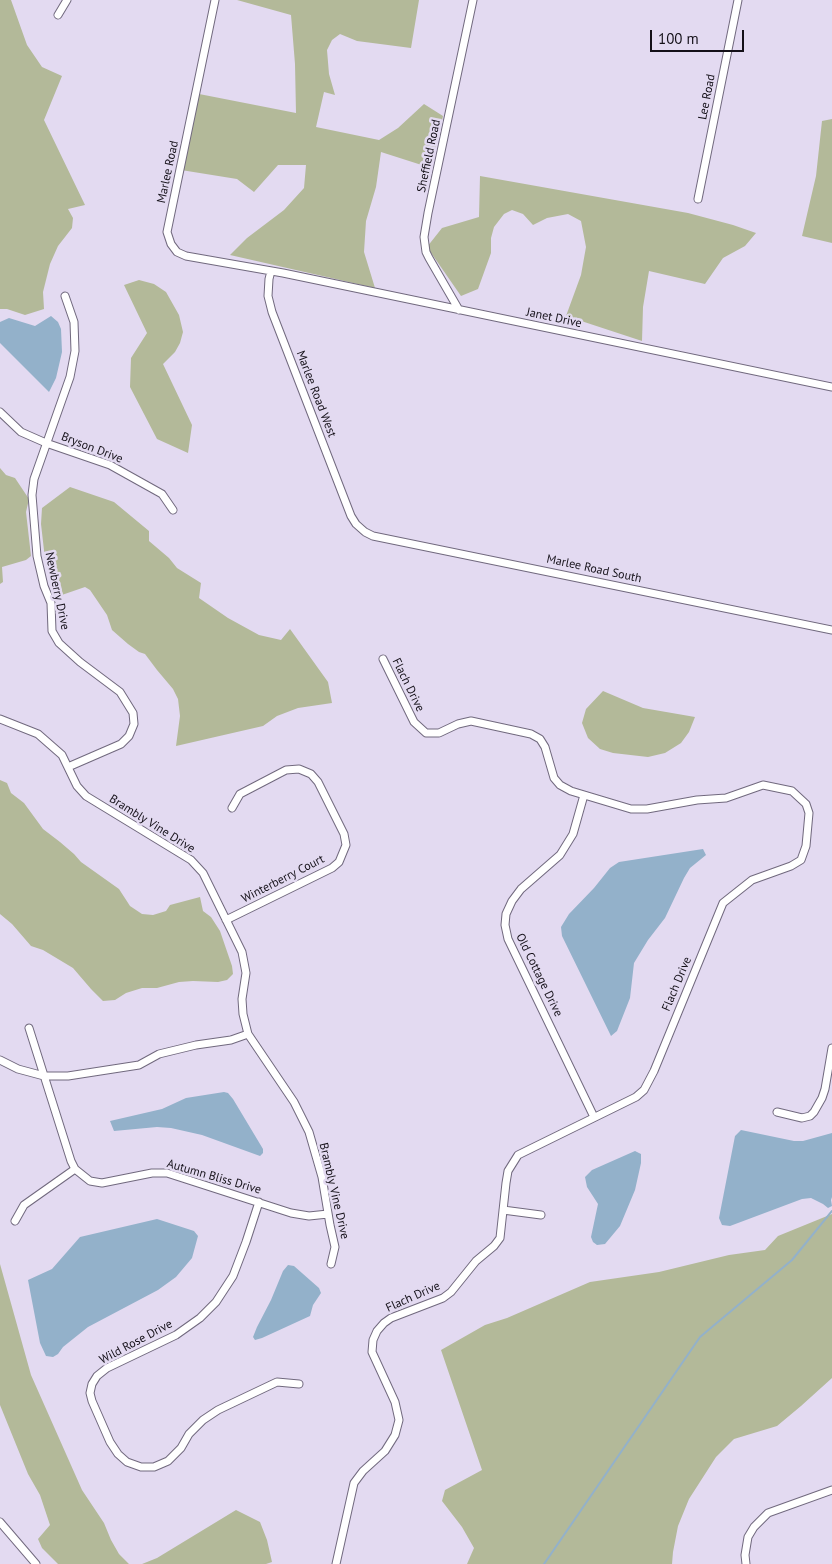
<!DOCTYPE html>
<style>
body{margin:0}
#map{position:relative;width:832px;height:1564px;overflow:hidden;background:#e3daf1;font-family:"PT Sans",sans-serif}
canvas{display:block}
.scale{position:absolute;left:650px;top:30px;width:94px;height:22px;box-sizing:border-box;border:2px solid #141018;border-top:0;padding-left:6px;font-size:15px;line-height:18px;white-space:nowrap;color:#141018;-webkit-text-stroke:4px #e3daf1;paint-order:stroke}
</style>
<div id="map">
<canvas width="832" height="1564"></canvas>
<div class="scale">100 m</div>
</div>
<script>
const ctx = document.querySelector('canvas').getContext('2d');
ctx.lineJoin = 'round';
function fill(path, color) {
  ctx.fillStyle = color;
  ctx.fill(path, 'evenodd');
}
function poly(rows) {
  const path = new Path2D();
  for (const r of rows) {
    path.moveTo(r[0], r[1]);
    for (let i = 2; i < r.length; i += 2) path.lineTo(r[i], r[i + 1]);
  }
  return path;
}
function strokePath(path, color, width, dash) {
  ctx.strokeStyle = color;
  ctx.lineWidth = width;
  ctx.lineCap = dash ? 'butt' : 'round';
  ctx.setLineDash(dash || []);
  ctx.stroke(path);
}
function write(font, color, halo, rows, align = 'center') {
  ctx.font = font + ' "PT Sans",sans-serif';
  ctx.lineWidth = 5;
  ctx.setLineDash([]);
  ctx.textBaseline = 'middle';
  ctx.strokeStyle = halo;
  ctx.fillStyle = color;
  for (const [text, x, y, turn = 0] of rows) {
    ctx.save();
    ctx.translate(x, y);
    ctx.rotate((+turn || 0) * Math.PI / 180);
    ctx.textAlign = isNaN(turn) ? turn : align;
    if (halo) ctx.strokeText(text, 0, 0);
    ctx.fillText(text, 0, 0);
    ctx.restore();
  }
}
const green = poly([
 [0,0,11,0,27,45,42,67,62,76,44,120,85,205,68,209,73,218,72,228,58,246,50,264,43,292,44,309,25,315,7,309,0,309],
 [237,0,419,0,411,48,357,41,340,34,332,40,327,50,329,74,335,95,324,92,316,127,379,140,398,128,424,104,443,116,431,168,381,152,376,187,366,221,364,252,375,288,230,255,247,238,284,210,304,188,306,165,278,165,254,192,237,179,181,170,194,93,296,113,295,64,291,15],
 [832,119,832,243,802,236,816,176,822,121],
 [480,176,688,213,733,225,756,233,745,246,723,258,705,284,649,271,643,307,642,341,566,316,581,275,586,247,581,221,568,214,547,218,533,225,523,214,512,210,504,214,494,227,491,238,491,253,478,289,461,296,427,247,442,228,479,217],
 [139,280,154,284,166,292,179,315,183,332,180,343,175,352,163,364,192,425,188,453,157,439,130,387,131,358,147,333,124,285],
 [0,468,6,475,15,478,29,499,26,512,31,556,26,560,2,567,3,582,0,584],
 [70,487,114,502,149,531,149,541,169,558,177,568,201,583,199,598,228,618,259,635,281,640,290,629,328,682,332,703,298,708,277,716,263,726,176,746,180,716,178,699,173,689,157,670,145,654,139,652,128,644,112,630,107,615,90,590,85,587,56,597,45,559,41,524,42,508],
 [603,691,643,708,695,717,689,732,681,743,665,753,648,757,613,753,600,749,588,738,582,723,586,709],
 [0,780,7,783,11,793,24,803,43,829,60,842,74,854,81,862,119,889,130,906,142,914,153,915,166,911,170,905,200,897,203,911,211,917,220,931,232,966,233,974,227,980,218,982,193,981,179,982,157,988,142,988,126,993,115,1000,103,1001,91,989,73,968,43,950,31,946,12,924,0,914],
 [832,1214,832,1378,801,1406,777,1426,734,1439,716,1457,689,1499,678,1526,673,1552,672,1564,467,1564,474,1548,462,1527,442,1501,445,1490,482,1470,441,1350,485,1325,507,1318,590,1282,659,1272,729,1255,765,1250,778,1236],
 [0,1264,31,1375,82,1490,104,1523,111,1540,119,1554,129,1564,58,1564,42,1548,38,1539,50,1525,40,1495,28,1474,0,1405],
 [236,1510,260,1522,267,1540,272,1562,266,1564,142,1564,157,1558]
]);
const water = poly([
 [51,316,58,322,61,329,62,352,56,378,49,392,0,343,0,322,9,318,35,326],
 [703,849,706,855,690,868,684,878,665,918,648,940,634,963,630,998,617,1031,611,1036,562,936,561,927,569,914,594,888,610,868,619,862],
 [224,1092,228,1093,233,1099,263,1149,263,1153,260,1156,202,1135,171,1128,157,1127,114,1131,110,1121,162,1109,186,1098],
 [741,1130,794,1141,803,1141,832,1133,832,1197,831,1200,832,1206,828,1208,823,1204,811,1198,802,1199,730,1226,722,1225,719,1218,735,1136],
 [635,1151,641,1154,641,1163,635,1190,620,1226,605,1244,597,1245,593,1242,591,1237,598,1204,587,1187,585,1177,592,1170],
 [157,1219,194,1231,198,1236,192,1258,176,1277,158,1290,88,1327,63,1347,58,1354,53,1357,46,1356,40,1343,28,1280,52,1269,80,1237],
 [288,1265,294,1266,319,1288,321,1293,313,1305,310,1316,262,1338,255,1340,253,1337,257,1327,271,1300,283,1271]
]);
const stream = poly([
 [544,1564,700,1337,792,1260,832,1211]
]);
const minor = poly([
 [215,0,167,232,171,244,177,252,186,256,283,273,832,387],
 [58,15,67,0],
 [698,199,738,0],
 [271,271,269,279,268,296,272,312,351,516,356,524,365,532,373,536,832,630],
 [65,296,74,322,75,351,70,377,34,479,32,495,37,556,44,586,51,603,52,631,59,643,80,662,120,692,133,713,134,724,129,736,121,744,68,767],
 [459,310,429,258,426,252,424,237,428,213,473,0],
 [0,412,21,432,46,443,110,465,162,494,173,510],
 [0,719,38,734,62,755,77,786,86,796,191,860,203,873,242,952,246,973,242,999,243,1014,248,1034,294,1102,309,1132,322,1177,330,1225,335,1247,331,1264],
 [584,795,573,834,560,855,521,889,512,901,506,914,505,925,508,939,594,1117],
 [226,920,332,868,339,862,346,845,344,834,318,782,311,774,299,769,286,770,240,794,232,808],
 [29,1028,71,1161,75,1169,90,1181,102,1183,152,1173,167,1173,291,1213,309,1216,328,1214],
 [0,1060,18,1069,44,1076,68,1076,139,1065,159,1054,196,1045,231,1040,248,1034],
 [777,1112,802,1118,810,1116,814,1112,822,1098,825,1089,832,1048],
 [259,1202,246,1242,233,1276,216,1302,200,1318,176,1335,107,1368,97,1376,92,1384,90,1393,92,1401,110,1442,118,1454,127,1462,141,1467,154,1467,168,1461,181,1448,189,1434,203,1420,218,1410,277,1382,299,1384],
 [503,1210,541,1215],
 [15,1221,24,1205,75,1169],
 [0,1522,36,1564],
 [336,1564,354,1483,363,1471,385,1451,395,1435,399,1420,395,1402,372,1352,373,1340,377,1331,384,1323,391,1318,443,1298,451,1292,476,1261,494,1246,500,1238,506,1183,508,1171,518,1155,636,1097,644,1090,654,1071,723,903,752,880,791,866,801,860,806,846,809,813,806,804,792,791,763,785,726,798,697,800,647,809,631,809,571,791,560,785,554,778,545,747,540,739,531,734,471,721,458,724,439,733,426,733,414,722,383,659],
 [746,1564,745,1555,748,1537,754,1527,768,1513,832,1490]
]);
const streetNames = [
 ["Lee Road",707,97,-79],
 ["Sheffield Road",429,156,-78],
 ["Marlee Road",168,172,-78],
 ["Janet Drive",554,318,12],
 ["Marlee Road West",316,394,69],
 ["Bryson Drive",92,448,21],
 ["Marlee Road South",594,569,12],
 ["Newberry Drive",57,591,78],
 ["Flach Drive",408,685,64],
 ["Brambly Vine Drive",152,824,32],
 ["Winterberry Court",283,879,-27],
 ["Old Cottage Drive",539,975,64],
 ["Flach Drive",677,984,-67],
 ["Autumn Bliss Drive",214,1177,16],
 ["Brambly Vine Drive",334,1191,77],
 ["Flach Drive",413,1297,-24],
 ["Wild Rose Drive",136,1342,-28]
];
fill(green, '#b3b999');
fill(water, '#93b1ca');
strokePath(stream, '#93b1ca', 2);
strokePath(minor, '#71697e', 9);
strokePath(minor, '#fff', 7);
write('12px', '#141018', '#e3daf1', streetNames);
</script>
